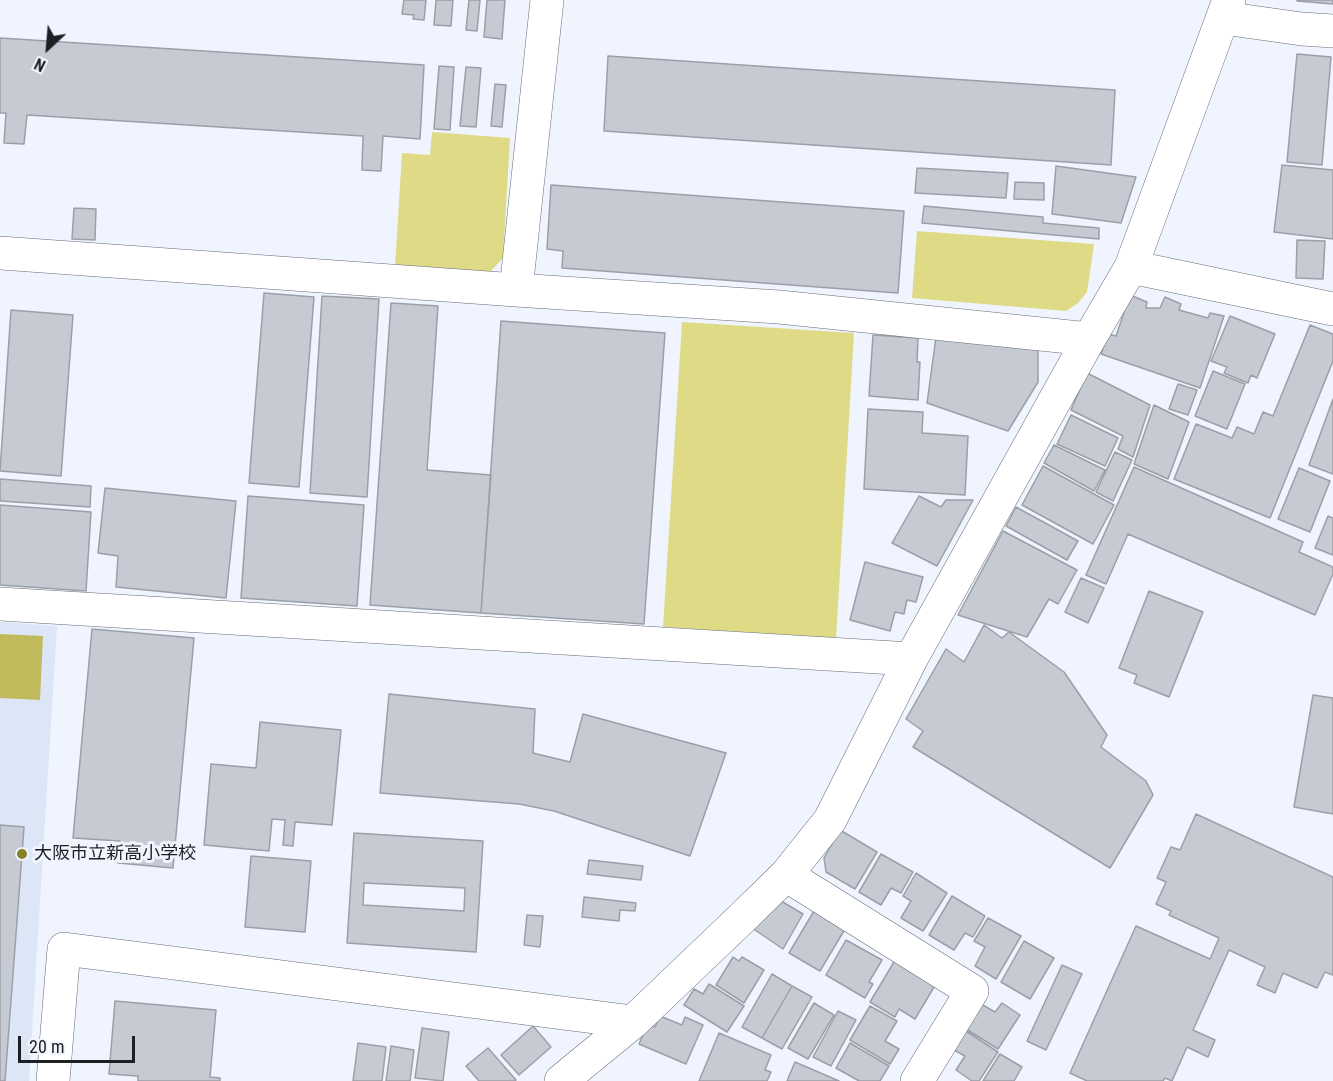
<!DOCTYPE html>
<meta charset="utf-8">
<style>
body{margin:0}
#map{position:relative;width:1333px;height:1081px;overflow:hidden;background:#eff4fe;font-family:"Roboto Condensed",sans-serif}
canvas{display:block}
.north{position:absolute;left:18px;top:18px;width:60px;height:60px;-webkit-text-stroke:4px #eff4fe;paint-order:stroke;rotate:206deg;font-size:16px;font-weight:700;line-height:24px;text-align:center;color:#1d1f22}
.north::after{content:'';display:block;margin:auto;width:21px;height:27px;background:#1d1f22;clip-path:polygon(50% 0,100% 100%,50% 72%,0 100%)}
.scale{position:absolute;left:18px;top:1036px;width:117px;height:27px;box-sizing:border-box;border:3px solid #1d1f22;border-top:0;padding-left:8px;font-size:18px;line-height:21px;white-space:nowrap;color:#1d1f22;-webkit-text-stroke:4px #eff4fe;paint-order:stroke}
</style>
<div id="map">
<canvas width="1333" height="1081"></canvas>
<div class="north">N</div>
<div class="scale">20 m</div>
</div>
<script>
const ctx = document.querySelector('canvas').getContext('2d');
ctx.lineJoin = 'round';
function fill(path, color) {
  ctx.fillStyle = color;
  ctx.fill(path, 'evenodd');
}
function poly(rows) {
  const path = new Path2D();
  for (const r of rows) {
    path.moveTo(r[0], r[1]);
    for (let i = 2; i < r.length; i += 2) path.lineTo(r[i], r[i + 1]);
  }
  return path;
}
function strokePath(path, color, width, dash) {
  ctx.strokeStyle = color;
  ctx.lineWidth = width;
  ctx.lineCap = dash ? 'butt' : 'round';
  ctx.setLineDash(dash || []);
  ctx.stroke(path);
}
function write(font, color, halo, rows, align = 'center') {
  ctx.font = font + ' "Roboto Condensed","Noto Sans JP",sans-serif';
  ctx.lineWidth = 6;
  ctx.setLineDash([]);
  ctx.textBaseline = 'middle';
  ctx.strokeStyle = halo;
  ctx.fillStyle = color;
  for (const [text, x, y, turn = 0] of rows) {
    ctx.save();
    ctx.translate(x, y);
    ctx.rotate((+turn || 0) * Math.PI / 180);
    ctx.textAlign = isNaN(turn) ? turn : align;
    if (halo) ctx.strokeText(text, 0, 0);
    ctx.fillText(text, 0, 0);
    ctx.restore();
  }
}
const built = poly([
 [0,622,57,626,29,1081,0,1081]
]);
const green = poly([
 [432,132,510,138,503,258,489,273,395,267,402,153,430,155],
 [917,231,1094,244,1087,292,1078,303,1066,311,912,298],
 [682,322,854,333,836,638,663,627]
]);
const water = poly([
 [0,634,43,636,40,700,0,698]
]);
const building = poly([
 [404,0,426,0,424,20,413,19,414,15,402,14,404,0],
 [436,0,453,0,451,26,434,25,436,0],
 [469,0,480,0,477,31,466,30,469,0],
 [487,0,505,0,502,39,484,37,487,0],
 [1297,0,1333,0,1333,4,1297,1,1297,0],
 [0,38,424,65,420,139,383,136,381,171,362,170,363,136,27,115,24,144,4,143,6,113,0,113,0,38],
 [1297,54,1331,57,1322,165,1287,162,1297,54],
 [608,56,1115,90,1111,165,604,131,608,56],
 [439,66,454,67,450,130,434,129,439,66],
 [466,67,481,68,476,127,460,126,466,67],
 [495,84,506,85,502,127,491,126,495,84],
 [1282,165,1333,170,1333,239,1274,232,1282,165],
 [1056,166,1136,177,1121,223,1052,214,1056,166],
 [917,168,1008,173,1006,198,915,193,917,168],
 [1015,182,1044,183,1044,200,1014,199,1015,182],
 [551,185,904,211,898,293,562,268,563,251,547,249,551,185],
 [924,206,1043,217,1043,223,1099,228,1099,239,922,223,924,206],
 [74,208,96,209,95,240,72,239,74,208],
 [1297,240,1325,241,1323,279,1296,278,1297,240],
 [264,293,314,297,299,487,249,483,264,293],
 [1130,295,1147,302,1146,308,1160,308,1165,297,1181,304,1179,310,1208,318,1210,313,1224,316,1200,388,1101,354,1108,334,1116,336,1130,295],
 [322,296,379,299,367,497,310,493,322,296],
 [391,303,438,306,427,470,491,475,481,613,370,605,391,303],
 [11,310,73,315,61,476,0,471,11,310],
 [1230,316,1275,334,1257,378,1251,375,1248,383,1224,373,1227,367,1211,361,1230,316],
 [501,321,665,333,644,624,481,613,501,321],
 [1310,325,1333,334,1333,361,1270,518,1174,479,1196,424,1232,438,1237,427,1254,434,1263,412,1273,416,1310,325],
 [873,335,918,338,917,362,920,362,918,400,869,396,873,335],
 [936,337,1038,346,1038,382,1008,431,927,403,936,337],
 [1213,371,1245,384,1227,429,1195,416,1213,371],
 [1087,373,1150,405,1133,457,1118,449,1123,436,1071,410,1087,373],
 [1178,384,1197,390,1188,415,1169,409,1178,384],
 [1333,399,1333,474,1309,465,1333,399],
 [1154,405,1189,422,1168,479,1134,464,1154,405],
 [868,409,923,412,922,433,968,436,965,495,864,489,868,409],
 [1071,415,1118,438,1105,466,1057,444,1071,415],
 [1054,445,1105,470,1094,491,1044,463,1054,445],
 [1115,452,1132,460,1113,501,1096,492,1115,452],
 [1043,466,1114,505,1093,544,1022,505,1043,466],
 [1134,467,1303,542,1299,552,1333,567,1333,574,1315,615,1128,534,1106,584,1086,575,1134,467],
 [1299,468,1330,481,1310,532,1278,519,1299,468],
 [0,479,91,486,90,507,0,501,0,479],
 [105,488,236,501,226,598,116,587,118,556,98,553,105,488],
 [248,496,364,505,357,606,241,598,248,496],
 [919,496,941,507,946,500,973,500,937,566,892,543,919,496],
 [0,505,91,512,86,591,0,585,0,505],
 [1016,507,1078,541,1067,560,1006,526,1016,507],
 [1328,516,1333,518,1333,555,1315,548,1328,516],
 [1003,531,1077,570,1058,604,1049,599,1027,637,958,615,1003,531],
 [865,562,923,577,916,602,907,600,904,614,895,612,890,631,850,620,865,562],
 [1081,578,1104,588,1088,623,1065,612,1081,578],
 [1149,591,1203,612,1169,697,1134,683,1137,675,1119,668,1149,591],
 [984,625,1002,638,1009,632,1064,672,1107,735,1101,747,1146,781,1153,795,1110,868,913,747,923,731,906,719,946,649,964,662,984,625],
 [92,629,194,638,173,868,118,863,120,841,73,838,92,629],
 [389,694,535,709,533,753,570,762,583,714,726,753,690,856,554,811,519,804,380,793,389,694],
 [1313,695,1333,698,1333,814,1294,807,1313,695],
 [260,722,341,730,332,825,295,822,293,846,283,845,285,820,272,819,269,851,204,845,211,764,256,768,260,722],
 [1196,814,1333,877,1333,975,1325,972,1317,988,1283,973,1275,993,1257,985,1265,967,1229,950,1193,1030,1215,1040,1208,1057,1187,1047,1172,1081,1165,1078,1163,1081,1087,1081,1070,1073,1136,926,1210,959,1219,938,1169,915,1171,911,1156,904,1166,882,1157,878,1171,847,1180,850,1196,814],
 [0,825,24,827,5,1081,0,1081,0,825],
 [840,830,877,852,855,889,826,872,824,858,840,830],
 [354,833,483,841,476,952,347,943,354,833],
 [364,883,465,888,464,911,363,905,364,883],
 [881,854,913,872,901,893,891,888,881,905,859,892,881,854],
 [251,856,311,861,305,932,245,927,251,856],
 [589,860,643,866,641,880,587,874,589,860],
 [916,873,947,893,923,931,901,918,911,901,903,896,916,873],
 [952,896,985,916,973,937,965,933,954,950,929,935,952,896],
 [584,897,636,903,635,911,620,910,619,921,582,917,584,897],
 [781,901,803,914,783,949,752,928,781,901],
 [814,911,845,929,820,971,789,953,814,911],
 [527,915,543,916,540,947,524,945,527,915],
 [988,918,1021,936,996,979,975,966,985,947,974,941,988,918],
 [846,940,882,960,869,982,873,984,865,998,826,975,846,940],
 [1024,941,1054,958,1030,999,1001,982,1024,941],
 [733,957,739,961,742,957,764,970,744,1003,716,985,733,957],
 [897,957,937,982,915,1019,899,1009,895,1017,870,1002,897,957],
 [1062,965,1082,974,1046,1050,1027,1041,1062,965],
 [772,974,792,986,762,1038,742,1027,772,974],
 [709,984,744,1006,727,1032,684,1005,694,989,703,994,709,984],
 [792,986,812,997,782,1049,762,1038,792,986],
 [115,1001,216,1010,210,1077,220,1078,220,1081,138,1081,138,1076,109,1074,115,1001],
 [814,1003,834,1015,808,1059,788,1048,814,1003],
 [1002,1003,1020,1015,998,1049,966,1029,981,1004,995,1012,1002,1003],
 [870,1006,897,1021,885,1041,899,1049,890,1064,850,1040,870,1006],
 [838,1011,856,1020,831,1066,813,1057,838,1011],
 [660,1016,682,1025,685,1017,703,1025,686,1064,639,1044,648,1023,655,1027,660,1016],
 [533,1026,551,1047,519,1075,501,1055,533,1026],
 [422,1028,449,1032,443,1081,415,1078,422,1028],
 [966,1031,998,1052,979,1081,972,1081,956,1070,965,1056,954,1050,966,1031],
 [719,1033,771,1055,765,1070,771,1072,767,1081,699,1081,719,1033],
 [358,1043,386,1047,382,1081,353,1081,358,1043],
 [850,1043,889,1066,880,1081,859,1081,836,1068,850,1043],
 [391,1046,414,1050,410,1081,386,1081,391,1046],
 [488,1048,516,1080,515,1081,479,1081,466,1066,488,1048],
 [1000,1054,1022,1067,1014,1081,983,1081,1000,1054],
 [795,1062,839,1081,787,1081,795,1062]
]);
const minor = poly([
 [1223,18,1302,29,1333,31],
 [0,253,516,290,779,307,1089,339],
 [1131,267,1333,309],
 [516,290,547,0],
 [0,604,911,659],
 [786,875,972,991,917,1081],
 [53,1081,64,949,633,1022],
 [561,1081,633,1022,741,919,786,875,830,820,911,659,1089,339,1131,267,1229,0]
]);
const markers = [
 [22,854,6,"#868027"]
];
const poiNames = [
 ["大阪市立新高小学校",34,854]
];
fill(built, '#dde6f6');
fill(green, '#dfda86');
fill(water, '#c0ba5c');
fill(building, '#c5cad3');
strokePath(building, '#9b9fa8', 1.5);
strokePath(minor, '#676c74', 34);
strokePath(minor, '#fff', 33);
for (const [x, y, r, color] of markers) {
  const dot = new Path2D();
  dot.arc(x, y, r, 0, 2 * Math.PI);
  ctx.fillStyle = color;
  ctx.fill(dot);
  strokePath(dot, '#eff4fe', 2);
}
write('18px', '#1d1f22', '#eff4fe', poiNames, 'left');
</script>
